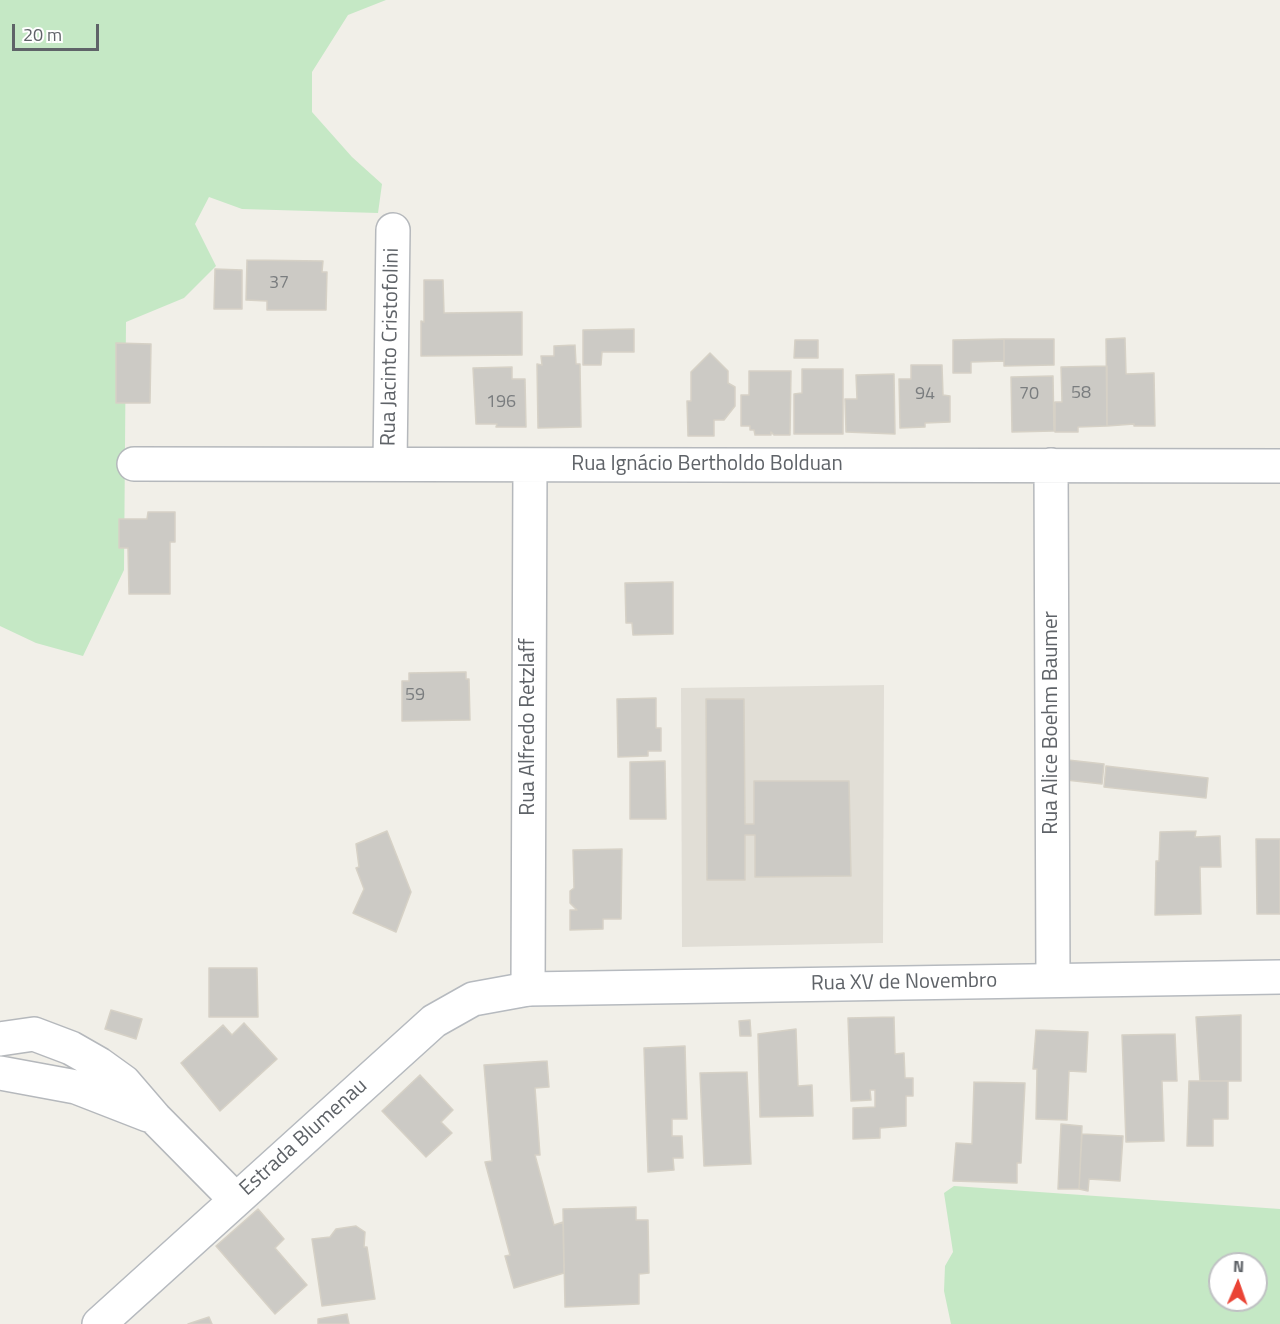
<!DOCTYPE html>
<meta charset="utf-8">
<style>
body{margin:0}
#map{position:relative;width:1280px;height:1324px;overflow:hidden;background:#f1efe8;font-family:"Titillium Web",sans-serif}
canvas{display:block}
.north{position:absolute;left:1208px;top:1252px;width:60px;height:60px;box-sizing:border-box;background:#fff;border:2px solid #bfc1c3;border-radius:50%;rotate:2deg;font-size:16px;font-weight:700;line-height:24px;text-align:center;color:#5f6368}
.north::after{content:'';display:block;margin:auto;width:21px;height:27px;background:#ea4335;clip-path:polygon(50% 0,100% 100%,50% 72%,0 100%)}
.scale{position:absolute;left:12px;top:24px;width:87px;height:27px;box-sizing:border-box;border:3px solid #5f6368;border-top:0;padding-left:8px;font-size:18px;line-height:21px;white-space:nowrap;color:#5f6368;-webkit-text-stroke:4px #fff;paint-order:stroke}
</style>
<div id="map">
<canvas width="1280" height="1324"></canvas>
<div class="north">N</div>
<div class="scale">20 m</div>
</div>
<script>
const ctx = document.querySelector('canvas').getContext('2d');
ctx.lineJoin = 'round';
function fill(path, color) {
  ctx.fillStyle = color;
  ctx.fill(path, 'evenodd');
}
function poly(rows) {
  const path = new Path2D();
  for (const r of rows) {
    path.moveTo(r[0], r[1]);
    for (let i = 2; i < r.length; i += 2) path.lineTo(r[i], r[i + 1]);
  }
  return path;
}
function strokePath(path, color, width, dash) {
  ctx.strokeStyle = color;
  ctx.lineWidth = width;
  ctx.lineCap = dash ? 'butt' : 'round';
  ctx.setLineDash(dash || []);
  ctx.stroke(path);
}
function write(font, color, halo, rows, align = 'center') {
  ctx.font = font + ' "Titillium Web",sans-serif';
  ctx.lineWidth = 4.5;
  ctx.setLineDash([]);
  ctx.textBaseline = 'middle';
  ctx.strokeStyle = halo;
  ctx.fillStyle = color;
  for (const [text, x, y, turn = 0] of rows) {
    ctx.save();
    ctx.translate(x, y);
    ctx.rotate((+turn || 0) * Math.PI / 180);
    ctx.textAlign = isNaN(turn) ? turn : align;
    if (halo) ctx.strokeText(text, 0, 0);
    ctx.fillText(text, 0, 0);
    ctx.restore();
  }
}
const education = poly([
 [884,685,883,943,682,947,681,688]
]);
const green = poly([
 [0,0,386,0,348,15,312,72,312,112,352,157,382,184,378,213,242,209,209,197,195,224,216,266,184,298,126,322,124,570,83,656,36,643,0,626],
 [954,1186,1280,1209,1280,1324,951,1324,944,1291,945,1266,953,1252,944,1193],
 [1220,1264,1256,1264,1256,1300,1220,1300]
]);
const building = poly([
 [247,260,323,261,322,272,327,272,326,310,267,310,267,301,246,300,247,260],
 [215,269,242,270,242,309,214,309,215,269],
 [424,280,443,280,444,313,522,312,522,355,421,356,421,321,424,322,424,280],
 [634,329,634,352,602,352,601,365,583,365,583,330,634,329],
 [1125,338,1126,374,1154,373,1155,426,1134,426,1134,424,1107,426,1106,339,1125,338],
 [1004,339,1004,361,971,362,971,373,953,373,953,340,1004,339],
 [1004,339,1054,339,1054,365,1004,366,1004,339],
 [795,340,818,340,818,358,794,358,795,340],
 [116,343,151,344,150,403,116,403,116,343],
 [575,345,576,364,580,364,581,427,538,428,537,364,542,365,541,356,554,356,554,346,575,345],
 [710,353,728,371,728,383,735,387,735,406,724,420,714,420,714,436,688,436,687,401,691,401,691,372,710,353],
 [911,365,942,365,943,395,950,396,950,422,925,423,925,427,900,428,899,379,911,379,911,365],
 [1107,366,1107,426,1078,427,1078,432,1055,432,1055,402,1062,402,1061,367,1107,366],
 [512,367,512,379,525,379,526,427,496,427,497,424,476,424,473,368,512,367],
 [802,369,843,369,843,434,794,434,794,394,802,393,802,369],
 [749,371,791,371,790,435,774,435,771,432,771,435,755,435,754,430,750,430,750,426,741,426,741,395,749,395,749,371],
 [894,374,895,434,846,432,845,399,857,399,856,375,894,374],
 [1053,376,1054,431,1012,432,1011,377,1053,376],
 [148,512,175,512,175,542,170,542,170,594,129,594,128,548,119,548,119,519,147,519,148,512],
 [673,582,673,634,633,635,632,623,626,623,625,583,673,582],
 [466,672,466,679,469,679,470,720,402,721,402,681,409,681,409,673,466,672],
 [656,698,656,728,661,728,661,751,648,751,648,756,618,757,617,699,656,698],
 [706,699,744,699,745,824,754,824,754,781,849,781,851,876,755,877,755,835,745,835,745,880,707,880,706,699],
 [1068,760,1104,764,1102,784,1066,780,1068,760],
 [665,761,666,819,630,819,630,762,665,761],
 [1106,766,1208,778,1206,798,1104,787,1106,766],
 [387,831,411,892,396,932,353,913,364,889,356,868,359,867,356,844,387,831],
 [1196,831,1195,837,1220,836,1221,867,1200,867,1201,914,1155,915,1156,861,1159,861,1160,832,1196,831],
 [1256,839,1280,839,1280,914,1257,914,1256,839],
 [622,849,621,919,603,919,603,929,570,930,570,910,577,910,570,903,570,891,574,888,573,850,622,849],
 [209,968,257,968,258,1017,209,1017,209,968],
 [111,1010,142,1019,136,1039,105,1029,111,1010],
 [1241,1015,1241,1081,1200,1081,1196,1017,1241,1015],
 [894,1017,895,1054,904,1053,905,1078,913,1078,913,1096,906,1096,906,1126,880,1128,880,1138,853,1139,853,1108,875,1107,875,1090,870,1090,871,1100,851,1101,848,1018,894,1017],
 [750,1020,751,1036,740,1036,739,1021,750,1020],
 [244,1023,277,1059,220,1111,181,1063,223,1025,232,1035,244,1023],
 [796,1029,798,1086,812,1085,813,1116,760,1117,758,1034,796,1029],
 [1036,1030,1088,1032,1086,1072,1069,1071,1067,1120,1036,1119,1037,1069,1033,1069,1036,1030],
 [1175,1034,1177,1081,1162,1081,1164,1141,1126,1142,1122,1035,1175,1034],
 [685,1046,687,1119,672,1119,672,1136,682,1136,683,1158,673,1158,674,1170,648,1172,644,1048,685,1046],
 [547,1061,549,1087,535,1088,540,1155,535,1155,554,1225,563,1222,564,1273,514,1288,505,1256,510,1255,485,1162,492,1161,484,1065,547,1061],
 [747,1072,751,1164,704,1166,700,1073,747,1072],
 [420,1075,453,1110,441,1122,452,1133,426,1157,382,1111,420,1075],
 [1189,1081,1228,1081,1228,1119,1213,1119,1213,1146,1187,1146,1189,1081],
 [974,1082,1025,1083,1021,1163,1017,1163,1017,1183,953,1181,956,1143,972,1144,974,1082],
 [1061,1124,1082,1126,1079,1189,1058,1189,1061,1124],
 [1082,1134,1123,1136,1120,1181,1089,1179,1088,1191,1079,1189,1082,1134],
 [636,1207,636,1220,648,1220,649,1273,639,1274,639,1304,565,1307,563,1209,636,1207],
 [258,1209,284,1239,275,1248,307,1285,275,1314,216,1246,258,1209],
 [356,1226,365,1232,364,1247,367,1247,375,1299,322,1306,312,1239,330,1237,336,1229,356,1226],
 [347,1314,349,1324,318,1324,318,1319,347,1314],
 [209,1317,212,1324,188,1324,209,1317]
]);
const street = poly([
 [134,464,1280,466],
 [390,464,393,230],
 [1051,465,1053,980],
 [528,989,530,465],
 [0,1039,34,1034,71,1048,99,1064,124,1082,155,1118,235,1199],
 [0,1073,76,1087,148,1115]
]);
const secondary = poly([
 [99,1324,434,1021,473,999,528,989,1280,977]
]);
const numberNames = [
 ["37",279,284],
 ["58",1081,394],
 ["94",925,395],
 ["70",1029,395],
 ["196",501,403],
 ["59",415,696]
];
const streetNames = [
 ["Rua Jacinto Cristofolini",391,347,-89],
 ["Rua Ignácio Bertholdo Bolduan",707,465],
 ["Rua Alice Boehm Baumer",1052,723,-90],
 ["Rua Alfredo Retzlaff",529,727,-90],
 ["Rua XV de Novembro",904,983,-1],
 ["Estrada Blumenau",304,1138,-42]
];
fill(education, '#e1ded6');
fill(green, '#c5e8c5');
fill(building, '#cccac5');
strokePath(building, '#d6d1c6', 1.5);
strokePath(street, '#b5b8bc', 36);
strokePath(secondary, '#b6babf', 36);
strokePath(street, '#fff', 33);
strokePath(secondary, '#fff', 33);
write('18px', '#7a7d7f', null, numberNames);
write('21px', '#5f6368', '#fff', streetNames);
</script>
